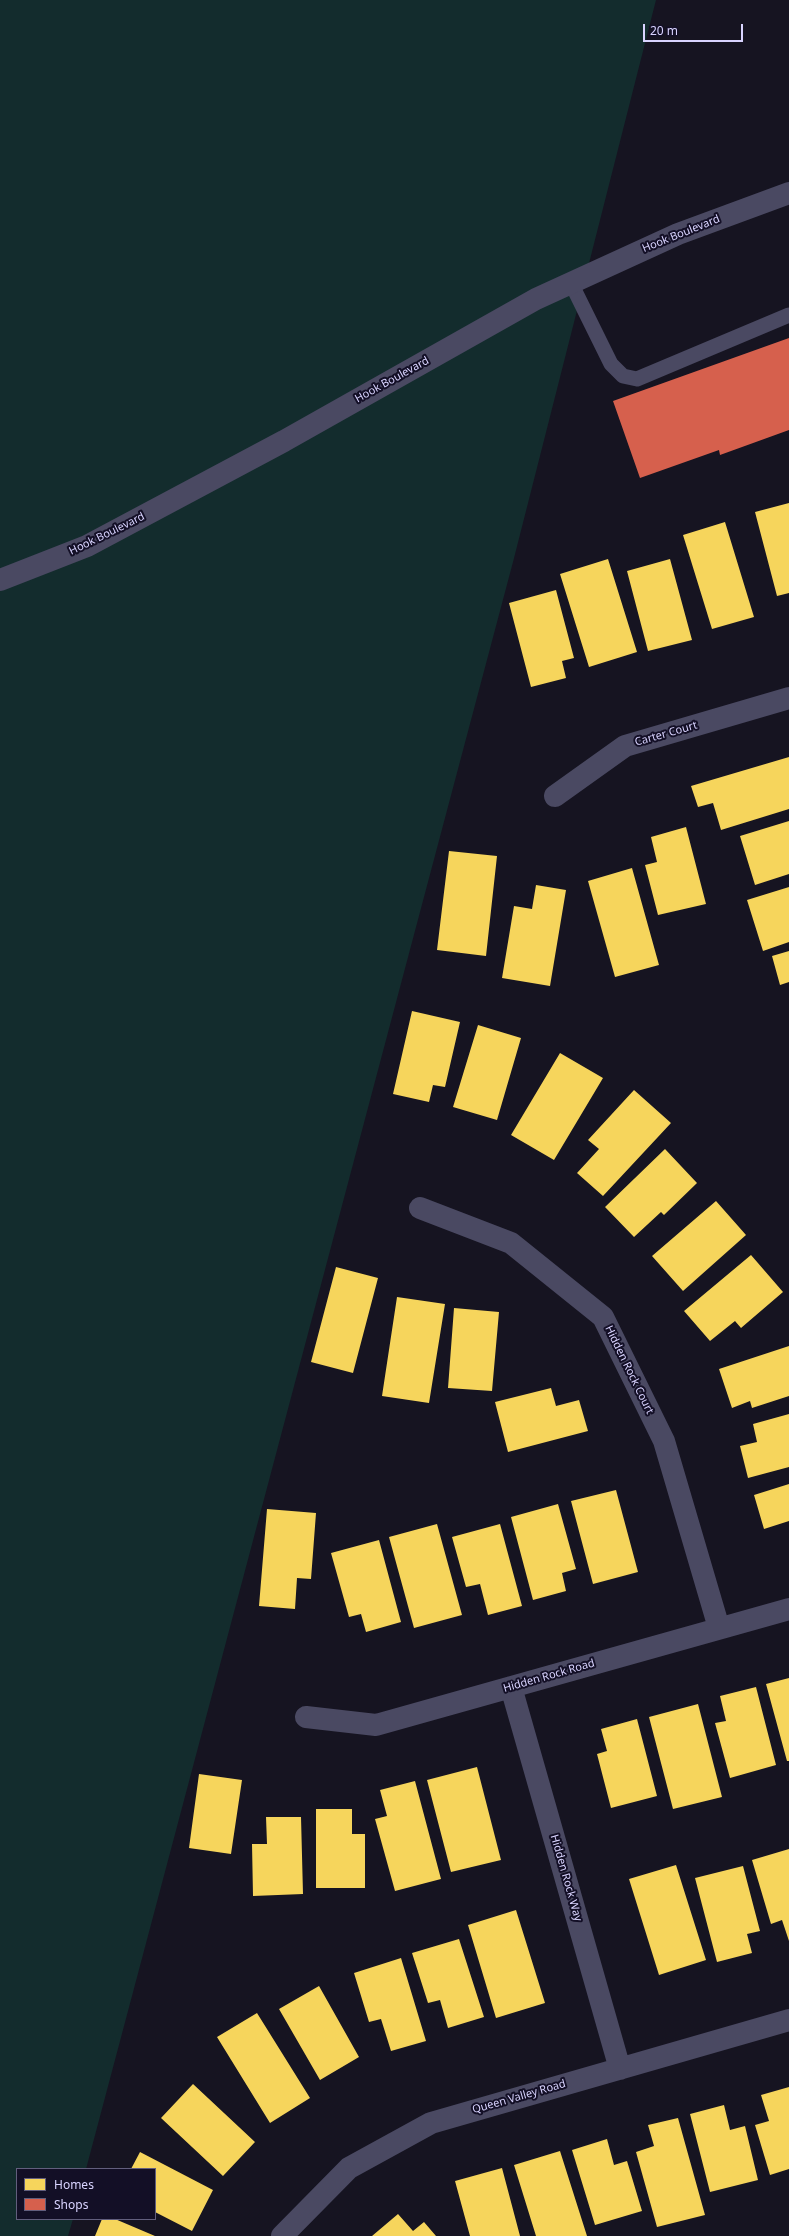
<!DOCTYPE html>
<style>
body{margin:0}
#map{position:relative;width:789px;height:2236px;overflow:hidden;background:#161421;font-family:"Noto Sans",sans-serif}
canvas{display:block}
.legend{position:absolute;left:16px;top:2168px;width:140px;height:52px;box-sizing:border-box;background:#130f26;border:1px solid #625e7d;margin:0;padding:5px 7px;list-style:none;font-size:12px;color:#d9d4ff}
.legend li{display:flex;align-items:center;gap:8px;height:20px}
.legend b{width:20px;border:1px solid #625e7d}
.scale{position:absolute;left:643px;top:24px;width:100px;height:18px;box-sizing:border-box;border:2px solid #d9d4ff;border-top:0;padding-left:5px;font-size:12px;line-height:14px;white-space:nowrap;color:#d9d4ff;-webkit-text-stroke:3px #130f26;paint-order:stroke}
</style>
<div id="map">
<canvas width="789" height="2236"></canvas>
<ul class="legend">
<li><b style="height:11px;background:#f6d55c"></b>Homes</li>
<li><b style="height:11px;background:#d6604d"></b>Shops</li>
</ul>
<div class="scale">20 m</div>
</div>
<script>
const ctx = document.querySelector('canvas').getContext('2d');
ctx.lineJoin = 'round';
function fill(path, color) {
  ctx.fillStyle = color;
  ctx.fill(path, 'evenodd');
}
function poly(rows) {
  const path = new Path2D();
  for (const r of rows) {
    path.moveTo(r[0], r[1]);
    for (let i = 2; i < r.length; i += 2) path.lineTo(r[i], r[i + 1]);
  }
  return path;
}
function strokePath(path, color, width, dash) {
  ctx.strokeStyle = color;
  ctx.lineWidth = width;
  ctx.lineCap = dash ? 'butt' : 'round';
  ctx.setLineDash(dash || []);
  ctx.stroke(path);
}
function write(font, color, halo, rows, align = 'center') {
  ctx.font = font + ' "Noto Sans",sans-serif';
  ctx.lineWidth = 4;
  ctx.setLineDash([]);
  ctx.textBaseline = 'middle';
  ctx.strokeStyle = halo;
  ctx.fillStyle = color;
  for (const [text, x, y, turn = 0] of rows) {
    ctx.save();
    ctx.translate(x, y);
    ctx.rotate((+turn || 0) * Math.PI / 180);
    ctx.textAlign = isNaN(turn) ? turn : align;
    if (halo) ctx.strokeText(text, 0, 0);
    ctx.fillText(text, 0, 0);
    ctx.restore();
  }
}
const green = poly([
 [0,0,656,0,513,562,86,2169,17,2169,17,2219,73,2219,68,2236,0,2236]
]);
const homes = poly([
 [789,503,789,593,777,596,755,512],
 [725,522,754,617,712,629,683,535],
 [608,559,637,652,589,667,560,574],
 [670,559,692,640,648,651,627,571],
 [556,590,574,658,562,661,566,678,531,687,509,603],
 [789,757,789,809,721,830,713,803,698,807,691,786],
 [789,821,789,874,755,885,740,836],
 [686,827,706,904,658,915,645,865,657,862,651,837],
 [449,851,497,856,486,956,437,950],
 [632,868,659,965,615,977,588,881],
 [536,885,566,890,550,986,502,978,514,906,532,909],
 [789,887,789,942,763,951,747,900],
 [789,951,789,982,780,985,772,956],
 [412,1011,460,1022,445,1087,433,1085,429,1102,393,1094],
 [478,1025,521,1038,497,1120,453,1107],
 [560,1053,603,1078,554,1160,511,1135],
 [634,1090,671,1123,603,1196,577,1173,599,1149,588,1140],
 [665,1149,697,1183,664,1215,661,1212,634,1237,605,1207],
 [716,1201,746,1235,683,1291,652,1256],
 [751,1255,783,1292,741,1328,735,1321,710,1341,684,1311],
 [336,1267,378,1278,353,1373,311,1362],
 [397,1297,445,1304,429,1403,382,1396],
 [454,1308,499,1312,492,1391,448,1388],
 [789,1346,789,1396,752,1408,750,1401,732,1408,719,1369],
 [551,1388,556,1406,579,1400,588,1431,508,1452,495,1402],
 [789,1414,789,1467,748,1478,740,1446,757,1442,753,1424],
 [789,1484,789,1521,764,1529,754,1495],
 [616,1490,638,1572,593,1584,571,1501],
 [558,1504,576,1569,562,1573,566,1591,533,1600,511,1517],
 [267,1509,316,1513,311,1579,297,1578,295,1609,259,1606],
 [437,1524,462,1615,414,1628,389,1537],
 [500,1524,522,1606,488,1615,480,1584,466,1587,452,1537],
 [379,1540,401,1622,366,1632,361,1614,349,1617,331,1553],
 [789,1678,789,1761,787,1761,766,1684],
 [756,1687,776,1765,730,1778,715,1723,726,1721,720,1696],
 [698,1704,722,1797,673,1809,649,1717],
 [637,1719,657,1796,611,1808,597,1754,607,1751,601,1729],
 [477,1767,501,1860,451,1872,427,1780],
 [199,1774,242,1780,231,1854,189,1848],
 [415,1781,441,1879,395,1891,375,1819,387,1816,380,1790],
 [316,1809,352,1809,352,1834,365,1834,365,1888,316,1888],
 [266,1817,301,1817,303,1894,253,1896,252,1844,267,1844],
 [789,1849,789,1941,782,1920,771,1924,752,1860],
 [676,1865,706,1960,659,1975,629,1879],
 [743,1866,760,1931,747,1934,752,1953,717,1962,695,1878],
 [516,1910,545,2003,496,2018,468,1925],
 [459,1939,484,2017,448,2028,440,2000,428,2003,412,1953],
 [401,1958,426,2041,391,2051,381,2019,369,2022,354,1973],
 [319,1986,359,2057,320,2080,279,2009],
 [257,2013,310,2098,270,2123,217,2037],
 [193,2084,255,2142,223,2176,161,2118],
 [789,2087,789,2169,770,2175,755,2125,769,2121,761,2095],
 [724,2105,730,2130,745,2126,758,2180,710,2192,690,2114],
 [678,2118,705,2215,657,2227,636,2152,654,2146,648,2125],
 [607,2139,614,2165,627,2161,642,2211,595,2225,572,2150],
 [560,2151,587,2236,536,2236,514,2165],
 [140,2152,213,2190,192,2231,155,2212,155,2169,131,2169],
 [502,2168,520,2236,470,2236,455,2181],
 [398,2214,413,2231,424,2222,436,2236,372,2236],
 [102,2219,115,2219,155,2236,95,2236]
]);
const shops = poly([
 [789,338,789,430,720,455,719,450,640,478,613,401]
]);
const service = poly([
 [571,283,611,364,623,376,637,379,789,315]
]);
const minor = poly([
 [555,796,625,746,789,698],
 [420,1208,511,1243,603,1317,664,1441,719,1628],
 [511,1687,620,2069],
 [306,1717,376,1725,789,1609],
 [282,2236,349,2168,431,2123,789,2020]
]);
const tertiary = poly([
 [0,580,87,546,284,441,536,299,678,234,789,193]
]);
const streetNames = [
 ["Hook Boulevard",681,234,-22],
 ["Hook Boulevard",392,380,-29],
 ["Hook Boulevard",107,534,-26],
 ["Carter Court",666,734,-16],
 ["Hidden Rock Court",629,1370,64],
 ["Hidden Rock Road",549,1676,-16],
 ["Hidden Rock Way",566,1878,74],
 ["Queen Valley Road",519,2097,-16]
];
fill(green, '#132c2d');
fill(homes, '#f6d55c');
fill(shops, '#d6604d');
strokePath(service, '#4a4962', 15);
strokePath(minor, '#4a4962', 22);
strokePath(tertiary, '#4a4962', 22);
write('11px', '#d9d4ff', '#130f26', streetNames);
</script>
